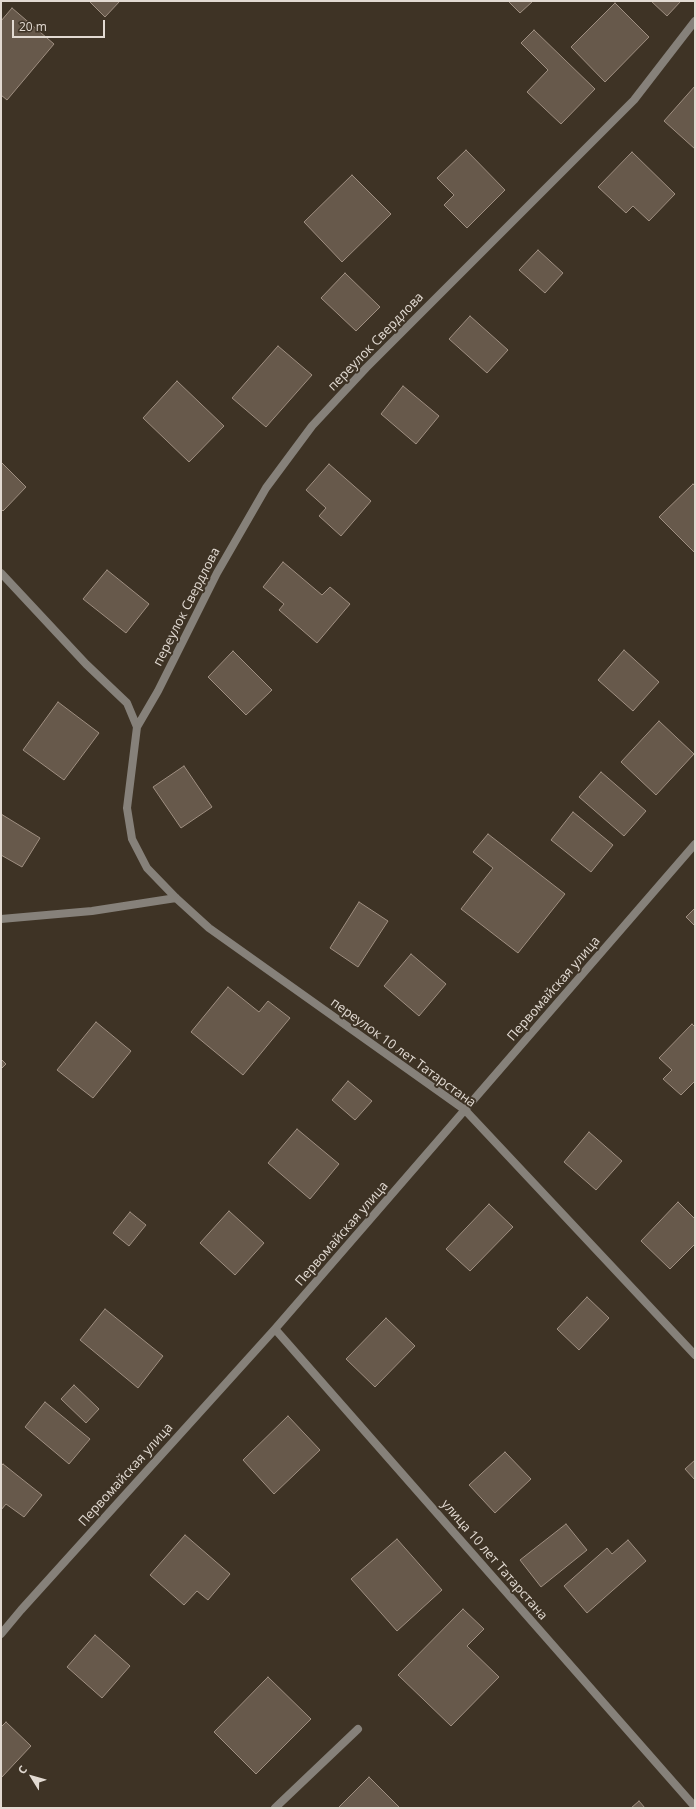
<!DOCTYPE html>
<meta charset="utf-8">
<style>
body{margin:0}
#map{position:relative;width:696px;height:1809px;overflow:hidden;background:#3e3325;font-family:"Open Sans",sans-serif}
canvas{display:block}
.frame{position:absolute;inset:0;border:2px solid #e2dad2;pointer-events:none}
.north{position:absolute;left:12px;top:1757px;width:40px;height:40px;-webkit-text-stroke:3px #3e3325;paint-order:stroke;rotate:307deg;font-size:11px;font-weight:700;line-height:16px;text-align:center;color:#e2dad2}
.north::after{content:'';display:block;margin:auto;width:14px;height:18px;background:#e2dad2;clip-path:polygon(50% 0,100% 100%,50% 72%,0 100%)}
.scale{position:absolute;left:12px;top:20px;width:93px;height:18px;box-sizing:border-box;border:2px solid #e2dad2;border-top:0;padding-left:5px;font-size:12px;line-height:14px;white-space:nowrap;color:#e2dad2;-webkit-text-stroke:3px #3e3325;paint-order:stroke}
</style>
<div id="map">
<canvas width="696" height="1809"></canvas>
<div class="frame"></div>
<div class="north">С</div>
<div class="scale">20 m</div>
</div>
<script>
const ctx = document.querySelector('canvas').getContext('2d');
ctx.lineJoin = 'round';
function fill(path, color) {
  ctx.fillStyle = color;
  ctx.fill(path, 'evenodd');
}
function poly(rows) {
  const path = new Path2D();
  for (const r of rows) {
    path.moveTo(r[0], r[1]);
    for (let i = 2; i < r.length; i += 2) path.lineTo(r[i], r[i + 1]);
  }
  return path;
}
function strokePath(path, color, width, dash) {
  ctx.strokeStyle = color;
  ctx.lineWidth = width;
  ctx.lineCap = dash ? 'butt' : 'round';
  ctx.setLineDash(dash || []);
  ctx.stroke(path);
}
function write(font, color, halo, rows, align = 'center') {
  ctx.font = font + ' "Open Sans",sans-serif';
  ctx.lineWidth = 4;
  ctx.setLineDash([]);
  ctx.textBaseline = 'middle';
  ctx.strokeStyle = halo;
  ctx.fillStyle = color;
  for (const [text, x, y, turn = 0] of rows) {
    ctx.save();
    ctx.translate(x, y);
    ctx.rotate((+turn || 0) * Math.PI / 180);
    ctx.textAlign = isNaN(turn) ? turn : align;
    if (halo) ctx.strokeText(text, 0, 0);
    ctx.fillText(text, 0, 0);
    ctx.restore();
  }
}
const building = poly([
 [89,1,120,1,105,17,89,1],
 [508,1,533,1,520,13,508,1],
 [651,1,681,1,667,16,651,1],
 [615,3,649,37,605,82,571,47,615,3],
 [12,8,54,44,7,100,1,95,1,21,12,8],
 [534,30,595,89,561,124,527,92,548,70,521,43,534,30],
 [695,86,695,149,664,121,695,86],
 [466,150,505,190,467,228,444,205,454,195,437,178,466,150],
 [632,152,675,194,649,221,633,206,626,213,598,187,632,152],
 [352,175,391,214,342,262,304,222,352,175],
 [538,250,563,273,545,293,519,270,538,250],
 [345,273,380,307,356,331,321,298,345,273],
 [470,316,508,350,487,373,449,339,470,316],
 [278,346,312,375,266,427,232,398,278,346],
 [177,381,224,426,189,462,143,418,177,381],
 [403,386,439,416,416,444,381,414,403,386],
 [1,462,26,487,3,511,1,509,1,462],
 [329,464,371,501,341,536,319,516,326,508,306,490,329,464],
 [693,484,695,486,695,553,659,517,693,484],
 [283,562,322,595,330,587,350,604,317,643,279,610,284,604,263,587,283,562],
 [107,570,149,604,126,633,83,599,107,570],
 [624,650,659,682,633,711,598,680,624,650],
 [233,651,272,690,246,715,208,677,233,651],
 [58,702,99,733,64,780,23,750,58,702],
 [659,721,694,754,656,795,621,762,659,721],
 [184,766,212,807,181,828,153,787,184,766],
 [601,772,646,811,624,836,579,797,601,772],
 [573,812,613,845,591,872,551,840,573,812],
 [1,814,40,838,22,867,1,855,1,814],
 [488,834,565,894,518,953,461,909,493,868,473,852,488,834],
 [359,902,388,921,358,967,330,948,359,902],
 [695,908,695,926,686,917,695,908],
 [411,954,446,984,419,1016,384,986,411,954],
 [228,987,259,1012,268,1001,290,1018,243,1075,191,1032,228,987],
 [96,1022,131,1051,93,1098,57,1070,96,1022],
 [692,1024,695,1027,695,1081,681,1095,663,1079,672,1070,659,1058,692,1024],
 [1,1059,6,1064,1,1069,1,1059],
 [348,1081,372,1101,355,1120,332,1100,348,1081],
 [297,1129,339,1164,310,1199,268,1163,297,1129],
 [589,1132,622,1161,596,1190,564,1162,589,1132],
 [678,1202,695,1219,695,1244,670,1269,641,1241,678,1202],
 [489,1204,513,1227,470,1271,446,1249,489,1204],
 [229,1211,264,1243,235,1275,200,1243,229,1211],
 [130,1212,146,1225,129,1246,113,1233,130,1212],
 [587,1297,609,1318,579,1350,557,1329,587,1297],
 [105,1309,163,1356,138,1388,80,1340,105,1309],
 [386,1318,415,1346,375,1387,346,1359,386,1318],
 [74,1385,99,1409,86,1423,61,1399,74,1385],
 [45,1402,90,1439,69,1464,25,1427,45,1402],
 [288,1416,320,1450,274,1494,243,1460,288,1416],
 [505,1452,531,1479,495,1513,469,1485,505,1452],
 [695,1460,695,1480,685,1469,695,1460],
 [3,1464,42,1495,24,1517,6,1504,1,1510,1,1466,3,1464],
 [566,1524,587,1550,541,1587,520,1560,566,1524],
 [185,1535,230,1574,208,1600,197,1591,184,1605,150,1575,185,1535],
 [397,1539,442,1590,397,1631,351,1579,397,1539],
 [628,1540,646,1561,587,1613,564,1586,607,1548,612,1554,628,1540],
 [463,1609,484,1629,467,1646,499,1677,451,1726,398,1675,463,1609],
 [95,1635,130,1666,102,1698,67,1667,95,1635],
 [268,1677,311,1719,256,1774,214,1732,268,1677],
 [6,1722,31,1746,1,1778,1,1727,6,1722],
 [369,1777,400,1808,338,1808,369,1777],
 [639,1801,645,1808,631,1808,639,1801]
]);
const street = poly([
 [1,573,86,664,127,703,137,727,127,808,132,839,147,868,176,898,209,928,465,1110,695,1355],
 [137,727,158,691,217,573,266,488,312,426,366,368,634,100,695,21],
 [1,919,92,911,176,898],
 [275,1329,695,1807],
 [1,1634,21,1610,275,1329,695,844],
 [275,1808,358,1729]
]);
const streetNames = [
 ["переулок Свердлова",376,342,-46],
 ["переулок Свердлова",187,607,-63],
 ["Первомайская улица",554,989,-49],
 ["переулок 10 лет Татарстана",403,1053,36],
 ["Первомайская улица",342,1234,-49],
 ["Первомайская улица",126,1475,-48],
 ["улица 10 лет Татарстана",494,1560,49]
];
fill(building, '#67594b');
strokePath(building, '#9f8f81', 1);
strokePath(street, '#86817a', 8);
write('13px', '#e2dad2', '#3e3325', streetNames);
</script>
